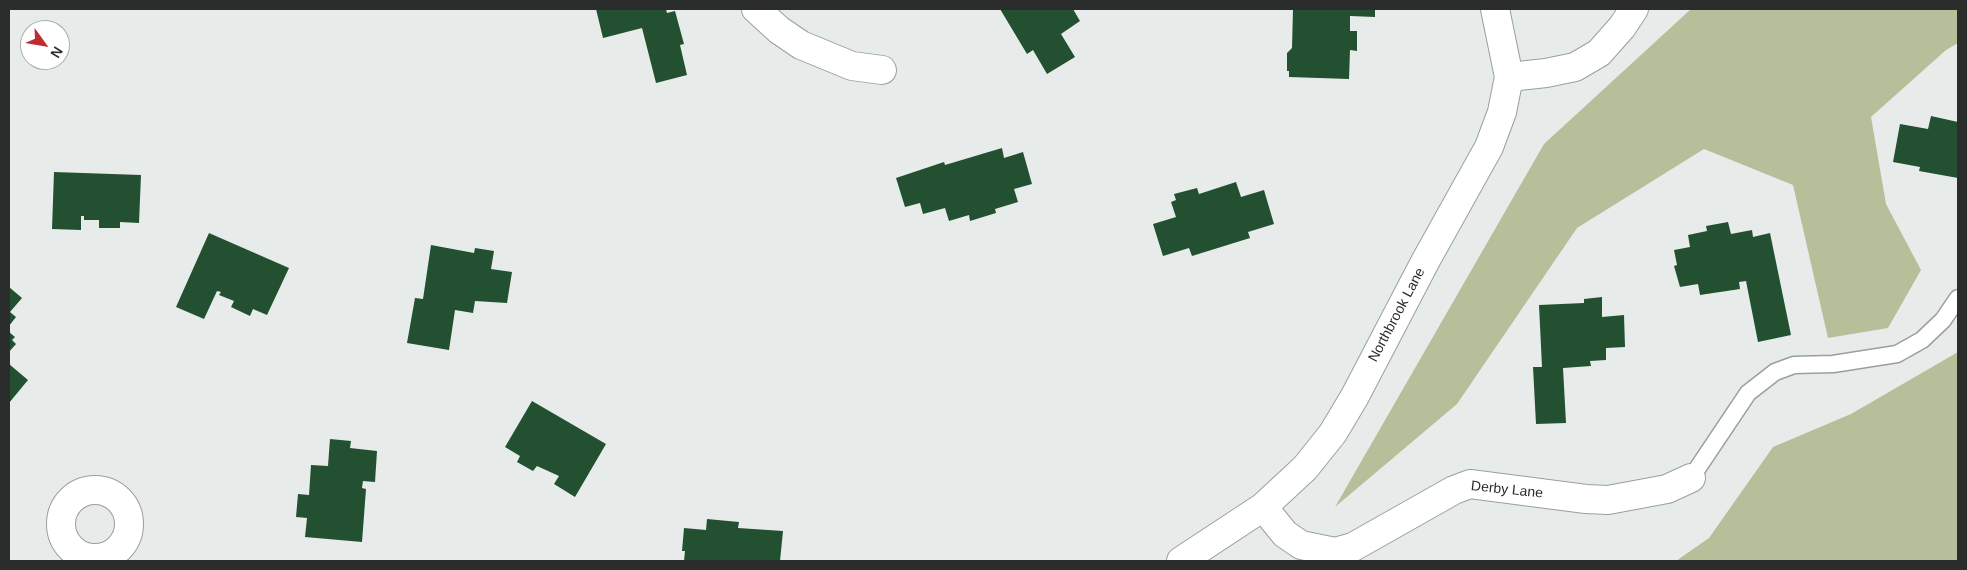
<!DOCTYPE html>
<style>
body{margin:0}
#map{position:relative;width:1967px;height:570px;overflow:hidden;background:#e7eceb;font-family:Arial,sans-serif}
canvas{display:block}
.frame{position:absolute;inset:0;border:10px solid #2b2d2c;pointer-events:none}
.north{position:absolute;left:20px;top:20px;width:50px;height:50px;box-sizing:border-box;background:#fff;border:1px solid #aaabab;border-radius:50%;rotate:122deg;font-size:14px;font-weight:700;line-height:20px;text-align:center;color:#2b2d2c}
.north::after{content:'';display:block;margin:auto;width:18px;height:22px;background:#bc2c30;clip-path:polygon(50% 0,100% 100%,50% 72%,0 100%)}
</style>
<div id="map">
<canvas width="1967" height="570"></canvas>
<div class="frame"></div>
<div class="north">N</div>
</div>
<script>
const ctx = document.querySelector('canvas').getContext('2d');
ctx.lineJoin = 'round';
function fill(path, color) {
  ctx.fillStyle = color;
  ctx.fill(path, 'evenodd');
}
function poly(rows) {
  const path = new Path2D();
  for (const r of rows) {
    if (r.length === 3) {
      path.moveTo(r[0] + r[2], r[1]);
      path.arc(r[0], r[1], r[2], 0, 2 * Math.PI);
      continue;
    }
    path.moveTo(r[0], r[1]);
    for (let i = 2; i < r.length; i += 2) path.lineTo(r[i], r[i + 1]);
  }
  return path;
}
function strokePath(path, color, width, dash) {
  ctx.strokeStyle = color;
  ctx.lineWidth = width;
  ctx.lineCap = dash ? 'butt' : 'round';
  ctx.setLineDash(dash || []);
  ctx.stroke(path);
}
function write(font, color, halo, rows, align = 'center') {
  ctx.font = font + ' Arial,sans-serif';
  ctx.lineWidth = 5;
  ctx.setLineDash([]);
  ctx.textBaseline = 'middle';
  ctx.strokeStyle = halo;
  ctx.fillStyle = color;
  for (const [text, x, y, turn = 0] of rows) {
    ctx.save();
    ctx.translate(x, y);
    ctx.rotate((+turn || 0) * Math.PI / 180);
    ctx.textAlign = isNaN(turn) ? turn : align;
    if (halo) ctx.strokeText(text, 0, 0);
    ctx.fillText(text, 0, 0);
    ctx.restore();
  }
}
const green = poly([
 [1691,9,1958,9,1958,43,1946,50,1871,117,1886,204,1921,270,1888,328,1828,338,1793,185,1704,149,1577,228,1457,404,1335,507,1544,144],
 [1958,352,1958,561,1676,561,1709,538,1773,447,1851,414]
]);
const building = poly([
 [596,9,666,9,667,13,675,11,684,44,680,45,687,75,656,83,642,28,603,38],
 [1000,9,1073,9,1080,21,1061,34,1075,57,1047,74,1033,50,1027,54],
 [1293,9,1375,9,1375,17,1350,16,1350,31,1357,31,1357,51,1350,50,1349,79,1289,77,1289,71,1287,71,1287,53,1292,48],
 [1931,116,1958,122,1958,178,1919,171,1920,167,1893,162,1900,124,1928,129],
 [1002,148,1004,158,1023,152,1032,184,1014,189,1018,202,995,209,996,213,970,221,969,215,949,221,945,208,923,214,920,203,905,207,896,178,944,162,945,165],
 [54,172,141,175,139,223,120,222,120,228,99,228,99,220,84,220,84,216,81,216,81,230,52,229],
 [1236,182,1241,197,1264,190,1274,224,1248,232,1250,238,1192,256,1189,248,1163,256,1153,224,1176,217,1171,202,1176,200,1174,194,1197,188,1199,194],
 [1728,222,1731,234,1752,230,1753,237,1770,233,1791,335,1758,342,1746,281,1739,282,1740,289,1700,295,1698,284,1680,287,1674,266,1677,265,1674,250,1690,247,1688,235,1707,231,1706,226],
 [209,233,289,268,267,315,253,309,250,316,231,307,234,301,219,295,221,292,217,291,204,319,176,307],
 [431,245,474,253,475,248,494,251,491,269,512,272,507,303,475,301,473,313,455,310,449,350,407,343,415,298,423,299],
 [9,287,22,298,10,312,16,317,9,326],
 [1602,297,1602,317,1624,315,1625,347,1606,348,1606,360,1590,361,1591,366,1563,368,1566,423,1536,424,1533,367,1542,367,1539,305,1584,303,1584,299],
 [9,332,15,337,12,340,16,344,9,352],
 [9,364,28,380,9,403],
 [532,401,606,444,575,497,554,484,559,476,537,466,533,471,517,462,520,456,505,447],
 [330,439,351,441,350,448,377,451,375,482,363,481,362,488,366,489,362,542,305,537,307,518,296,517,298,494,309,495,311,465,328,466],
 [707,519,739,522,738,528,783,531,780,561,684,561,685,551,682,551,684,528,706,530]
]);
const lane = poly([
 [1691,478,1748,393,1775,372,1794,365,1833,364,1897,354,1922,340,1943,320,1958,298]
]);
const street = poly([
 [756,9,779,30,801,45,852,66,882,70],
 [1509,77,1546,73,1575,67,1599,53,1622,27,1634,9],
 [95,524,34],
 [1263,507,1285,534,1301,545,1335,552,1353,547,1454,490,1470,484,1586,499,1608,500,1667,489,1691,478],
 [1181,561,1263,507,1305,468,1333,433,1355,396,1426,260,1489,147,1502,112,1509,77,1495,9]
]);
const streetNames = [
 ["Northbrook Lane",1397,315,-62],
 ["Derby Lane",1507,490,6]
];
fill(green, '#b5bf9a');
fill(building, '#225030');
strokePath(lane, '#9a9f9e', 19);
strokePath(street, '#9a9f9e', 30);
strokePath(lane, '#fff', 16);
strokePath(street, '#fff', 28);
write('14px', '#2b2d2c', '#fff', streetNames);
</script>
